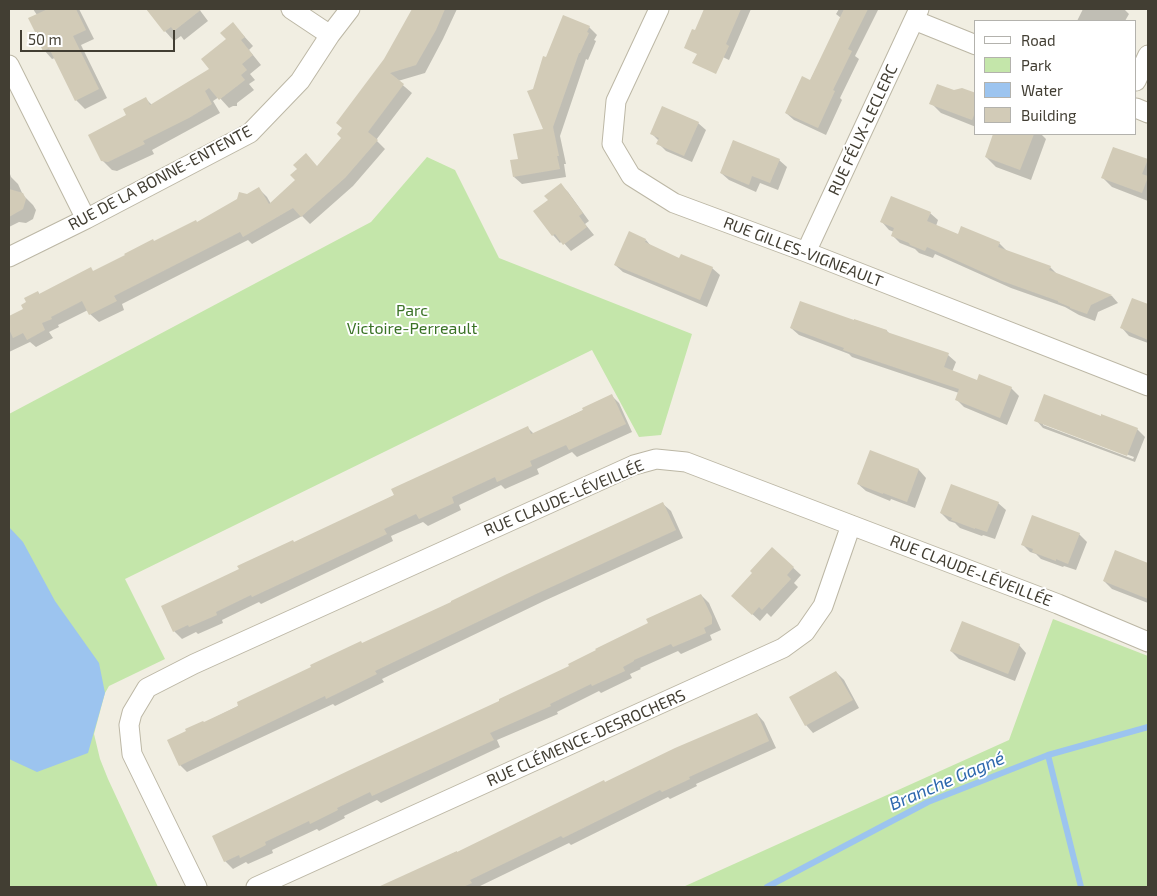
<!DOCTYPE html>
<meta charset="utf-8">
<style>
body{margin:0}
#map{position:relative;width:1157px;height:896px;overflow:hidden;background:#f1eee2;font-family:"Exo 2",sans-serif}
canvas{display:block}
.frame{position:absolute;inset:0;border:10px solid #423e33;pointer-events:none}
.legend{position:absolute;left:974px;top:20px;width:162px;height:115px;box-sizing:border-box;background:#fff;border:1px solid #b3b2ad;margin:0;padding:6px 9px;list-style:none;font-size:15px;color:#423e33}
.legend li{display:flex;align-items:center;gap:10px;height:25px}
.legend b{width:25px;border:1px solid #b3b2ad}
.scale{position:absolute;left:20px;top:30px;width:155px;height:22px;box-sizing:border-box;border:2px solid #423e33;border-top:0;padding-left:6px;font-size:15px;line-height:18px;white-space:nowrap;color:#423e33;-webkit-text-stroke:4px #fff;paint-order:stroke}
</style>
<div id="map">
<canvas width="1157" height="896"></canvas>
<div class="frame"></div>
<ul class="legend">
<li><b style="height:6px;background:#fff"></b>Road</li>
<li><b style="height:14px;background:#c4e6aa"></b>Park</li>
<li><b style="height:14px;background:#9cc4ef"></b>Water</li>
<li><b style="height:14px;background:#d2cbb7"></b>Building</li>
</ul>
<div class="scale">50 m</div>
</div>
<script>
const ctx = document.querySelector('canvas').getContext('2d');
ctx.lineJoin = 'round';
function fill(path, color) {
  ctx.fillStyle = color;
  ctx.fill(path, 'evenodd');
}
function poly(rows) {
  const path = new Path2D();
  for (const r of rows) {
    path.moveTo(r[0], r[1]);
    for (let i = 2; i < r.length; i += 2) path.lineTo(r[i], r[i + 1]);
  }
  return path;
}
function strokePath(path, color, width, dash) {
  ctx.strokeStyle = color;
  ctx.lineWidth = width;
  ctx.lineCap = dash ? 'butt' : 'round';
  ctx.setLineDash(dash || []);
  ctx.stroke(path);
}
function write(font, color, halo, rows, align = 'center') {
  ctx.font = font + ' "Exo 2",sans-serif';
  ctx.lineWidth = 4;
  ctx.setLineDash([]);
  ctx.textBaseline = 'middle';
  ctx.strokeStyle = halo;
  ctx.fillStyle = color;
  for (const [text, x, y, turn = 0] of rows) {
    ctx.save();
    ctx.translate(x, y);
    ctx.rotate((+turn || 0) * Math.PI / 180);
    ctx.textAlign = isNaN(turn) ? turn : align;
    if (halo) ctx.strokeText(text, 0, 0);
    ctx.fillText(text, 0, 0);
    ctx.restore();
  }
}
const green = poly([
 [427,157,455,170,499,258,692,334,661,435,639,437,592,350,125,579,165,659,109,686,105,693,94,734,100,759,108,779,158,887,9,887,9,414,371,222],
 [1053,619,1148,656,1148,887,683,887,1009,740]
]);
const water = poly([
 [9,527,23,542,55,601,99,663,105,693,88,753,37,772,9,759]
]);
const shadow = poly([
 [33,9,79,9,94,39,81,45,107,98,85,109,76,100,55,58,52,59,44,50,37,15],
 [147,9,199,9,208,21,184,40,181,36,174,41,165,31],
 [413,9,457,9,443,39,425,73,398,81,412,93,376,140,385,149,353,186,310,224,302,216,252,244,248,240,122,304,124,310,99,322,90,314,88,310,58,325,59,327,49,332,53,338,36,347,30,342,9,352,9,318,25,310,38,292,40,295,94,272,154,242,198,223,259,189,267,197,271,204,318,167,343,138],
 [706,9,751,9,729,60,700,46,692,39],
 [839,9,877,9,878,10,855,56,859,59,840,98,842,100,826,135,794,120,786,113,810,81,841,18,836,14],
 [1083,9,1124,9,1129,14,1125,21,1077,21],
 [233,24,253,46,249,50,261,65,250,74,255,80,249,84,254,90,237,103,237,106,233,106,229,108,219,97,213,101,220,113,152,150,154,154,117,171,112,170,102,160,128,116,146,99,152,105,211,70,227,40],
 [589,27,597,35,594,40,596,41,588,60,586,59,560,136,566,164,564,164,566,177,522,184,514,177,520,160,544,130,534,90,547,58],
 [954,91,976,95,976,127,941,113,931,103],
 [698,123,706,130,692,162,666,151,658,143,659,141,651,133],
 [993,134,1041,134,1046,139,1031,180,996,167,986,157,994,134],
 [779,160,787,167,778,190,760,183,756,192,729,180,721,173],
 [1147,160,1148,162,1148,201,1112,187,1103,178],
 [9,171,11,177,18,184,23,195,33,205,36,210,33,219,26,223,19,222,9,227],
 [561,185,568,192,589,221,585,224,594,235,571,251,562,241,560,243,553,235,550,200],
 [930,213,938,220,936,226,958,235,999,243,1007,251,1050,267,1058,275,1112,296,1118,303,1098,312,1095,321,1079,315,1065,307,1011,288,935,254,933,258,919,253,915,249,900,243,893,236,894,232,889,230,882,222],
 [646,240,651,246,680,259,712,268,720,275,707,307,623,272,615,265],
 [1133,299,1148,306,1148,343,1129,336,1122,328],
 [791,328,887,331,890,334,948,355,956,362,952,372,977,382,1011,388,1019,396,1007,425,964,407,956,399,959,393,852,357,849,354,799,335],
 [612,396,619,403,632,432,577,457,572,452,537,469,539,474,505,489,501,485,459,505,461,510,428,526,423,522,391,536,393,541,261,604,259,602,222,620,223,623,198,634,196,632,182,639,174,631,295,543,395,495,528,428,534,434],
 [1036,420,1137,429,1145,437,1135,462,1043,428],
 [1043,423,1134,457,1133,459,1043,425],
 [871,452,919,470,926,478,915,508,891,499,890,501,866,491,858,484],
 [998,503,1006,510,995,539,983,535,982,536,960,528,955,523,949,521,941,513],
 [663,504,671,511,683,538,544,601,382,679,384,682,335,706,333,704,187,772,180,765,204,723,362,644],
 [1079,534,1087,542,1076,570,1064,566,1063,567,1041,559,1036,554,1030,552,1022,544],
 [772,548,801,575,794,583,798,587,771,617,767,613,760,621,740,603],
 [1116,551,1148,564,1148,603,1112,589,1104,581],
 [701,595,709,603,721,630,710,635,712,640,681,654,678,651,640,668,641,669,630,674,632,678,601,693,599,691,557,712,558,714,497,740,500,747,381,803,377,800,344,816,345,818,319,831,317,829,272,850,273,853,248,864,246,862,233,869,225,861,501,701,571,666],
 [1019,645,1026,653,1015,681,959,659,951,651],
 [836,672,844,680,859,708,813,733,806,725],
 [757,714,764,722,776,748,696,784,697,786,670,799,668,797,571,845,569,843,478,887,381,887,456,852,458,854,605,783]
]);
const stream = poly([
 [1048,755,1081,887],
 [767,887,928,802,1048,755,1148,727]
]);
const building = poly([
 [48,9,76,9,86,30,73,36,99,89,75,101,49,48,43,51,36,37,37,36,28,18],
 [146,9,202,9,174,31,171,27,164,32],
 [412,9,445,9,436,30,416,65,390,73,404,84,368,132,378,140,345,178,301,217,293,208,243,237,240,232,114,296,117,301,89,315,82,301,51,317,52,319,42,323,45,330,27,340,23,333,13,338,9,329,9,316,23,309,21,305,26,302,24,298,38,291,39,294,91,267,93,271,125,255,124,254,153,239,154,241,196,220,197,222,237,199,239,192,247,194,259,187,269,204,295,180,290,175,297,169,293,165,306,153,317,166,341,138,337,134,342,128,336,123,384,59],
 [704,9,741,9,726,44,729,46,716,74,692,63,697,54,684,48,692,29,695,30],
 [844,9,868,9,848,49,852,51,833,90,835,91,818,128,785,113,802,76,810,80],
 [563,15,590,26,587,32,589,33,580,53,579,53,553,127,559,156,557,156,560,169,513,177,510,160,518,159,513,134,543,129,527,91,533,89,543,56,546,57],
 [233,22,245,37,241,40,253,55,242,64,247,70,241,75,245,80,219,100,209,88,205,91,212,104,189,118,143,141,145,144,108,162,101,161,88,135,126,115,123,109,146,97,150,105,209,69,201,59,226,39,220,33],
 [937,84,954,90,962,88,976,93,976,110,972,120,929,104],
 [662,106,699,122,684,156,656,144,659,138,650,134],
 [993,134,1034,134,1020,170,985,157],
 [733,140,780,159,770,183,752,176,749,185,720,173],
 [1113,147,1148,159,1142,174,1148,176,1148,177,1142,193,1101,178],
 [561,183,583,213,579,216,587,227,563,245,555,234,552,236,533,211,548,200,544,196],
 [9,189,23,193,26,199,23,209,9,217],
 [891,196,931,212,927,221,958,234,961,226,1000,242,998,247,1051,266,1049,270,1112,295,1091,305,1087,314,1070,308,1070,307,1058,302,1058,301,1002,281,927,247,925,251,910,245,909,243,891,236,894,228,880,222],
 [629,231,646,239,645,242,679,258,681,254,713,267,700,300,614,265],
 [1132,298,1148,304,1148,340,1120,328],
 [800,301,854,320,854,319,887,330,887,332,949,353,944,367,977,380,979,374,1012,387,1000,418,955,400,959,389,843,350,844,348,790,328],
 [612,394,626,424,569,450,566,445,530,461,532,466,497,482,495,477,452,497,454,503,419,519,416,514,384,529,387,534,252,597,251,595,216,612,217,615,189,627,188,625,173,632,161,606,239,569,237,566,293,540,294,542,394,495,391,489,528,426,531,434,583,410,582,408],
 [1044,394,1101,416,1101,414,1138,428,1127,456,1034,421],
 [870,450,919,469,907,502,883,493,883,494,857,484],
 [951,484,999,502,987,532,975,528,975,529,951,520,952,518,940,513],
 [663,502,676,530,536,594,375,671,377,674,326,699,325,696,179,766,167,740,186,731,185,729,203,721,204,722,238,706,237,702,311,667,310,665,361,641,362,643,451,602,451,601,507,574],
 [1032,515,1080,533,1068,564,1056,559,1056,561,1032,552,1033,549,1021,545],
 [772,547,794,567,787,575,791,579,762,610,759,607,752,615,731,596,752,573,750,571],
 [1115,550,1148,563,1148,599,1103,581],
 [701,594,712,617,712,624,704,628,706,633,673,647,671,644,634,660,634,661,623,667,625,671,592,686,591,684,550,704,551,706,490,733,494,740,372,796,370,792,337,808,338,810,310,824,309,821,265,842,266,845,240,858,239,855,224,862,212,836,352,769,499,701,499,699,569,666,568,664,596,650,595,649,648,623,646,619],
 [962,621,1020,644,1008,674,950,651],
 [836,671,853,700,805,726,789,697],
 [757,713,769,741,689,777,690,779,662,792,660,790,563,838,561,836,470,880,472,883,463,887,378,887,457,851,457,852,604,780,605,782,675,748]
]);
const minor = poly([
 [291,9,330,35],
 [659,9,616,101,612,144,631,176,674,203,806,252,1148,386],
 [914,20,976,45],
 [9,65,86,219],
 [1136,81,1148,55],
 [1136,108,1148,113],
 [806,252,919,9],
 [9,257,86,219,250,133,300,81,330,35,350,9],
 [197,887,132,754,129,725,132,713,147,688,194,664,634,465,656,459,686,462,1058,604,1148,642],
 [256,887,783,648,805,632,823,606,851,525]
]);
const streetNames = [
 ["RUE FÉLIX-LECLERC",863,130,-65],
 ["RUE DE LA BONNE-ENTENTE",160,178,-28],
 ["RUE GILLES-VIGNEAULT",803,252,21],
 ["RUE CLAUDE-LÉVEILLÉE",564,498,-23],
 ["RUE CLAUDE-LÉVEILLÉE",971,571,21],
 ["RUE CLÉMENCE-DESROCHERS",586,738,-24]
];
const parkNames = [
 ["Parc",412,311],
 ["Victoire-Perreault",412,329]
];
const waterNames = [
 ["Branche Gagné",947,781,-23]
];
fill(green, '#c4e6aa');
fill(water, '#9cc4ef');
fill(shadow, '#0003');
strokePath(stream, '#9cc4ef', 6);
fill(building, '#d2cbb7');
strokePath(minor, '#bcb7a5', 21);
strokePath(minor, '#fff', 19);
write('16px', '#423e33', '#fff', streetNames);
write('16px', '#3b7327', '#fff', parkNames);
write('italic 18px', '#2d68ad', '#fff', waterNames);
</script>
